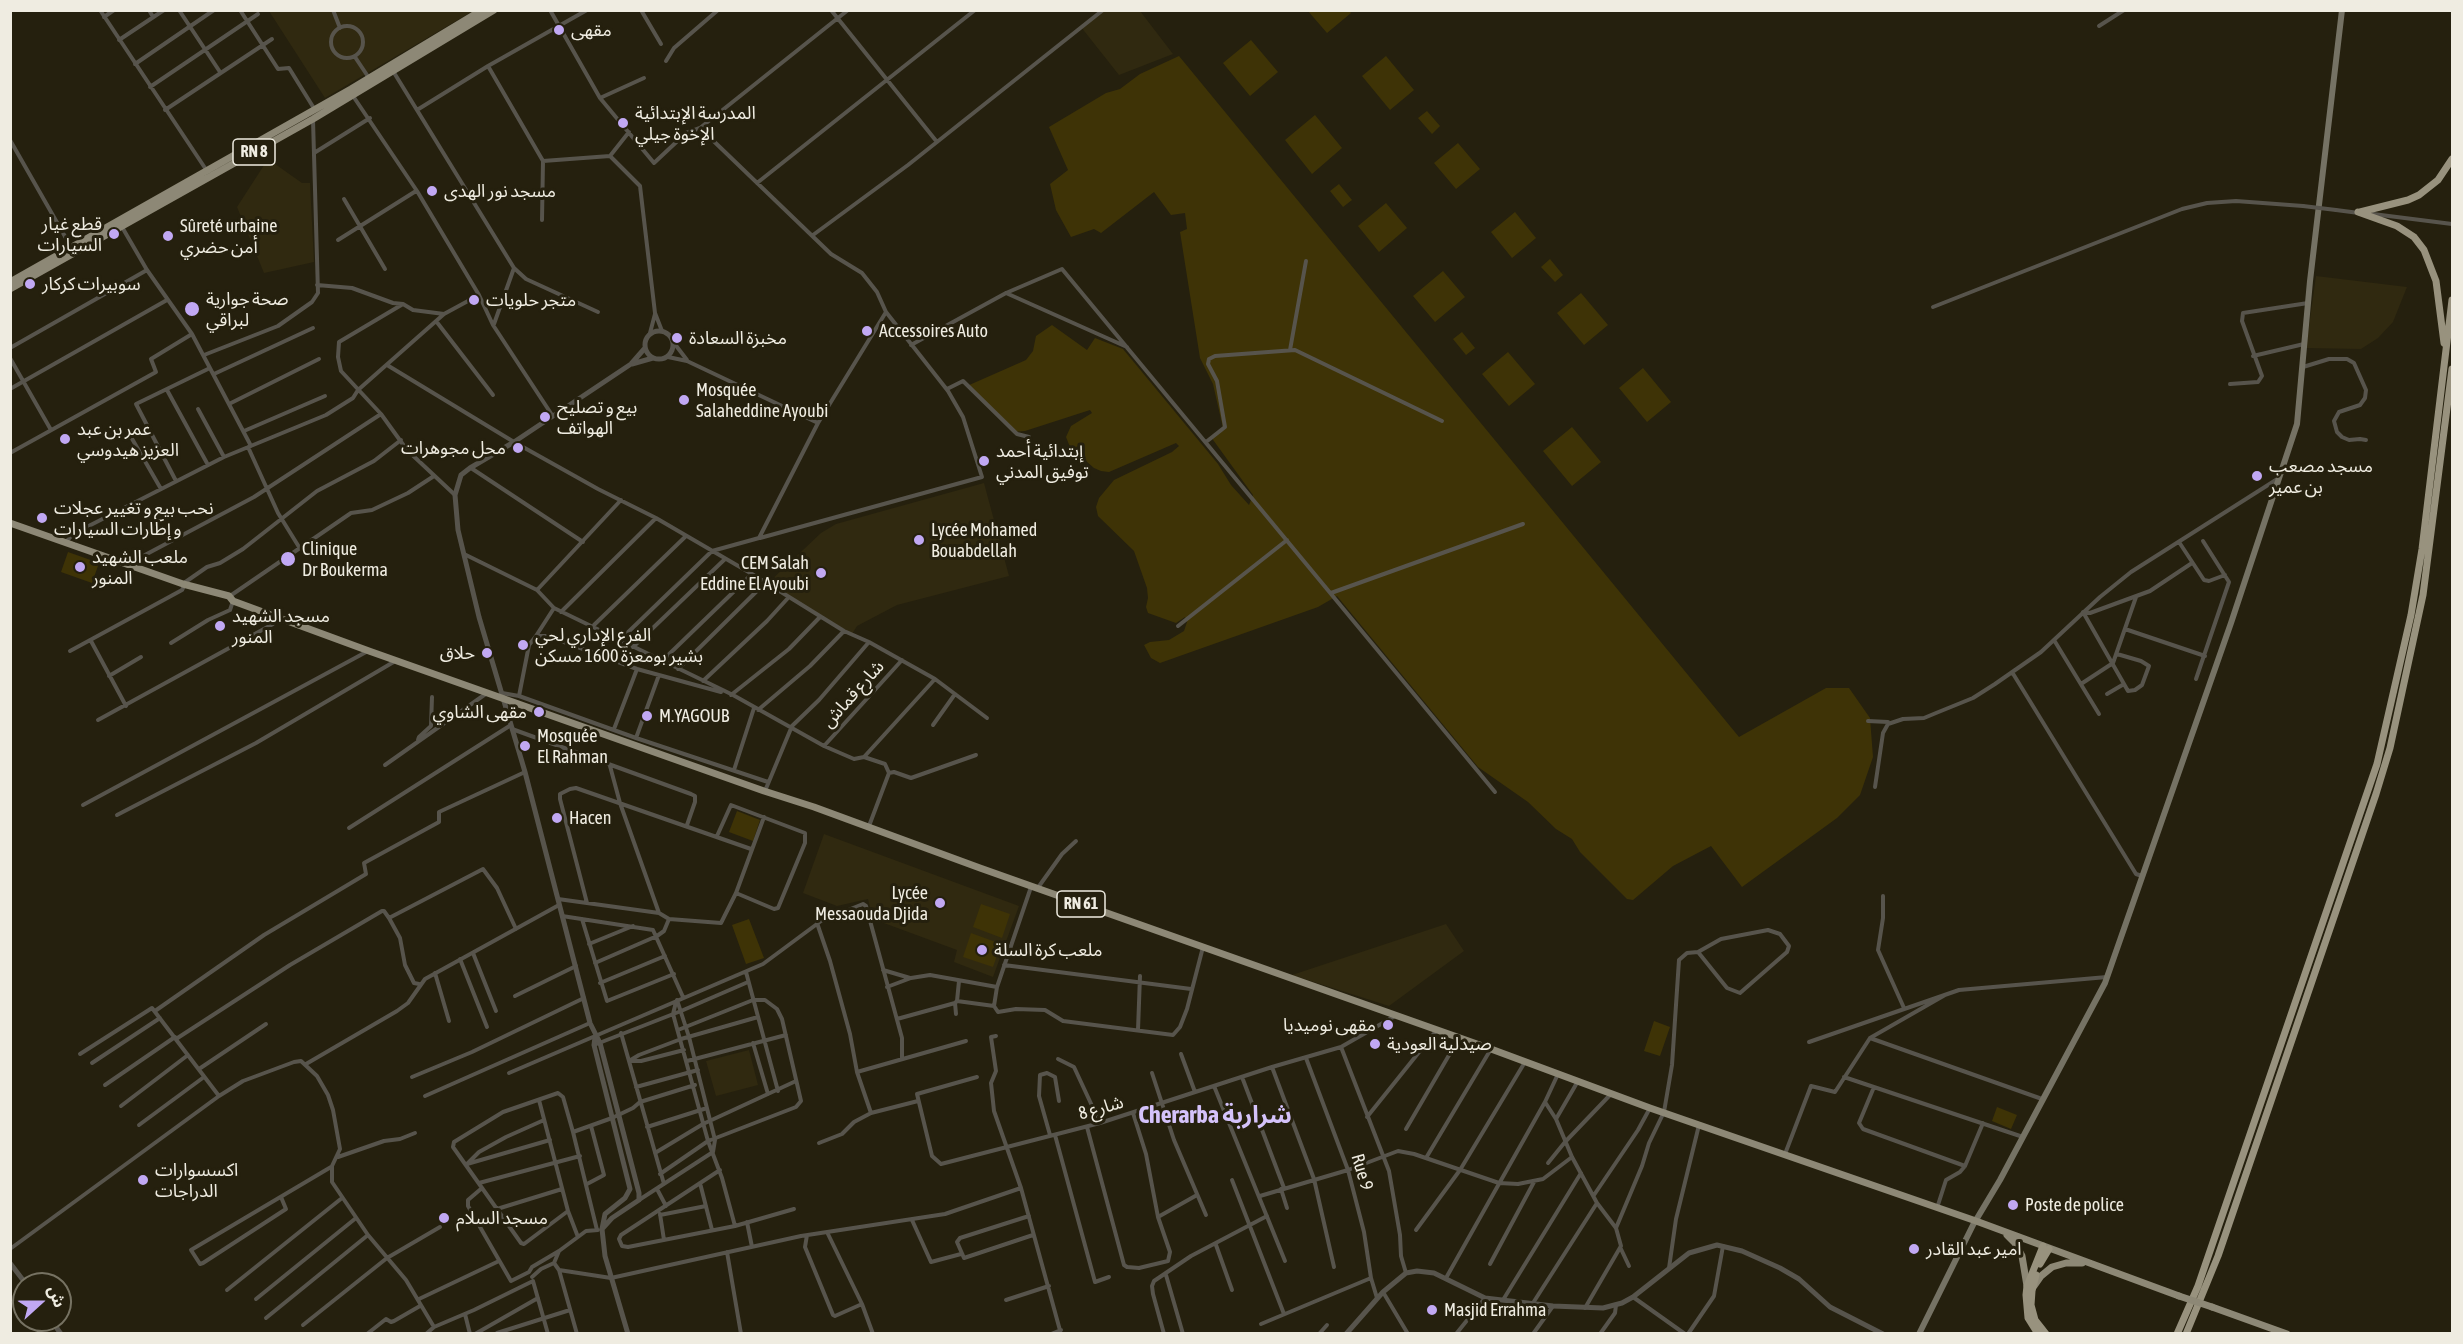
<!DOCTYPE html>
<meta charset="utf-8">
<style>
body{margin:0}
#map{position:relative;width:2463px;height:1344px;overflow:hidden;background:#25200e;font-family:"Asap Condensed","Noto Sans Arabic",sans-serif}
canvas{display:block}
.frame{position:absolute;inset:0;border:12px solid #efece1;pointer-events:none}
.north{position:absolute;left:12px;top:1272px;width:60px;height:60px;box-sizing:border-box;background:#25200e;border:2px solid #767262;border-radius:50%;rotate:69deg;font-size:16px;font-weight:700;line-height:24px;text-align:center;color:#efece1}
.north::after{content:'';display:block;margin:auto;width:21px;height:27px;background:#c1a8f3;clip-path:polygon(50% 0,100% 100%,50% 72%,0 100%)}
</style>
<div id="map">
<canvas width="2463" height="1344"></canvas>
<div class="frame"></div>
<div class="north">ش</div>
</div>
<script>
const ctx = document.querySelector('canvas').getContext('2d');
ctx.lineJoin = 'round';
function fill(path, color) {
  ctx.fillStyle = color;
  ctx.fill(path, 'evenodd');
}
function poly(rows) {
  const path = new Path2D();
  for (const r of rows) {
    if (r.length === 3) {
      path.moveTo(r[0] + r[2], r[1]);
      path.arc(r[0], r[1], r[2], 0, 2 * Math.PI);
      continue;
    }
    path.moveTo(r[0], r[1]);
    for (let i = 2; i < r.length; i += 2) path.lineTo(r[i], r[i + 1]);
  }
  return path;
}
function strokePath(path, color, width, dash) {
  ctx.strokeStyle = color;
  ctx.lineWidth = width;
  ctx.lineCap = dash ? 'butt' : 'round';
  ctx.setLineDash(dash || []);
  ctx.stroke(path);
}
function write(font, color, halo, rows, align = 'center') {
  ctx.font = font + ' "Asap Condensed","Noto Sans Arabic",sans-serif';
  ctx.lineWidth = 6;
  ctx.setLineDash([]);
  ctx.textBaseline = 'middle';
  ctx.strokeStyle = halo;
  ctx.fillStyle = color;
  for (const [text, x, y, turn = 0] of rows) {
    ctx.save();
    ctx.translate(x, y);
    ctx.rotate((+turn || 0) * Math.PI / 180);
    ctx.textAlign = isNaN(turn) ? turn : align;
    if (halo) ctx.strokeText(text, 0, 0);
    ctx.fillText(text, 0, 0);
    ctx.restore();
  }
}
const built = poly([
 [269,11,473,11,325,98],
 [1103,11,1140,11,1173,54,1119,75,1081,27],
 [268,159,302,183,310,183,314,262,264,273,237,207],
 [2316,276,2407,287,2393,322,2378,338,2361,349,2306,348],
 [984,483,1009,576,897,605,857,626,852,634,768,583,821,533,836,524],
 [824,834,1019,906,993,977,954,962,957,950,873,919,868,899,837,906,803,893],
 [1446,924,1464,951,1389,1006,1292,975],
 [749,1050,758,1085,716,1096,706,1061]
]);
const green = poly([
 [1308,11,1349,11,1351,13,1327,33],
 [1251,40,1278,72,1250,96,1223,63],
 [1179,56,1739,737,1826,688,1849,688,1870,718,1873,757,1860,795,1837,818,1742,887,1711,846,1673,866,1633,900,1627,899,1580,852,1572,839,1556,829,1528,802,1478,767,1337,596,1318,607,1160,663,1151,658,1144,645,1150,642,1169,640,1184,631,1187,622,1185,617,1176,623,1148,613,1146,607,1148,598,1147,588,1134,551,1098,516,1096,507,1099,498,1114,480,1172,452,1179,446,1176,443,1109,472,1101,471,1094,468,1070,447,1066,437,1071,426,1092,413,1090,410,1025,431,1013,432,967,386,1026,360,1033,351,1036,336,1052,325,1087,350,1095,338,1123,349,1218,464,1231,485,1249,505,1253,495,1211,437,1223,428,1213,384,1200,358,1180,232,1187,229,1185,213,1171,215,1154,192,1101,233,1094,229,1071,237,1056,210,1050,184,1068,170,1049,127,1106,93,1120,89,1140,74],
 [1386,56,1414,90,1390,110,1362,76],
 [1427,111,1440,126,1432,134,1418,118],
 [1315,115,1342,148,1312,174,1285,140],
 [1458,143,1480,169,1456,189,1434,163],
 [1339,184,1352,200,1343,207,1330,191],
 [1386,203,1407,228,1379,252,1358,226],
 [1515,212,1536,238,1512,258,1491,232],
 [1550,259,1563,275,1555,282,1541,267],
 [1443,271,1465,297,1435,322,1413,296],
 [1581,293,1608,325,1584,345,1557,313],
 [1462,332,1475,348,1466,355,1453,339],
 [1508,352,1535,384,1509,406,1482,374],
 [1643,368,1671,402,1647,422,1619,388],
 [1572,427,1601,462,1572,486,1543,451],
 [68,552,99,563,92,583,61,572],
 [737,811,760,820,753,841,729,832],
 [981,904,1010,914,1002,938,973,927],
 [749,919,764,958,746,964,732,925],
 [971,933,1001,944,993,967,963,957],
 [1654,1021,1670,1027,1660,1056,1644,1051],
 [1997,1107,2017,1115,2011,1129,1992,1121]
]);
const minor = poly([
 [100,10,207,171],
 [149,10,153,17],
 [179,10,220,72],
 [240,10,278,69,289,68,315,110],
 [333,10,340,28],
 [550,10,600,98,654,163,686,133,700,128,848,10],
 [641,10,661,44],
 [831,10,937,142],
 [104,17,114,10],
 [347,42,16],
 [2099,26,2124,10],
 [119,40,164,10],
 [355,57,369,78],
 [666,61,674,48,718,10],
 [135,64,214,10],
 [488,66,543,161,610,156],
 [393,71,514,268,526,279,598,312],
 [150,87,258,14],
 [353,96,417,191,479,295,493,325,552,415],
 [600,98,644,78],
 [165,110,272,39],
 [417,110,488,66,587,10],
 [629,132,610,156,640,186,655,313,662,331],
 [10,140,71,247],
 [314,153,370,118],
 [757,183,975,10],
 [344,199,385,269],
 [2336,210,2359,213],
 [2373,214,2452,224],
 [542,220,543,161],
 [122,227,147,270,192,334,251,446],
 [813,235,908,165,1103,10],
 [338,240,416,191],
 [317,285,352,288,393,303,403,304,413,310,444,314],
 [1006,293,1127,347],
 [403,304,339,342,338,357,341,371,381,414,407,450,455,495],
 [1933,307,2182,209,2207,203,2236,201,2303,206],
 [436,321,493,395],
 [494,324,514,268],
 [650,333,655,314],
 [674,343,687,360],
 [911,345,1006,293,1062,269,1495,792],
 [10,348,147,270],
 [1290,350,1306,261],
 [204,355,278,326,312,302,318,293,313,120],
 [2253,356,2304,344],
 [668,357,687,361,818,423],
 [10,358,51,430],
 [387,365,514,442,598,489,656,518,752,574,844,631,869,642,935,679,987,718],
 [2303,367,2329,359,2347,359,2354,363,2366,390,2365,398,2360,405,2339,412,2334,421,2337,432,2342,437,2349,440,2360,439,2366,440],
 [214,374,313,328],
 [2230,384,2258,382,2262,376,2242,321,2243,313,2308,303],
 [10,389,167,300],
 [947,389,963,381,1017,434,1029,437],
 [167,390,208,465],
 [231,403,319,359],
 [198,409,224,457],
 [127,430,161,489],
 [244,431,325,396],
 [1206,442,1225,427,1217,381,1208,364,1209,359,1215,356,1295,350,1442,421],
 [248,447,278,513,299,547],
 [10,453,156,372,151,359,192,334],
 [471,468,583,542],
 [176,481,136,404,210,368],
 [760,538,982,477,963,417,948,391,886,312],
 [66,542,73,534,224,457,326,415,353,398,358,390,444,314,479,295],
 [2179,542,2204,580,2209,581,2225,575],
 [464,554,537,590,554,608,733,695,824,746,854,759,864,757,935,679],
 [128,564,254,497,381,414],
 [184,583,207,567,220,563,243,549,317,491,374,461,401,440],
 [537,590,621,500],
 [1331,593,1523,524],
 [230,596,351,513,372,510,408,493,434,476],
 [561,612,656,518],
 [594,625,686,536],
 [1178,626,1287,540],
 [2125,629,2205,656],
 [536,636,554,608],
 [620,640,712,551,759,538,818,423,886,312,877,292,862,273,831,254,700,128],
 [2054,640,2099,714],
 [91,641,126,706],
 [171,643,208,620,230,610,233,601],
 [633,647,725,559],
 [70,651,182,590,185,584],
 [2117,654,2141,661,2149,666,2142,685,2135,690,2128,691,2083,612,2090,613,2150,591,2192,563],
 [662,661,752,574],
 [678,669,765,583],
 [2012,672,2136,874,2142,876],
 [109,676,141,657],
 [2196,679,2229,582,2203,541],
 [703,681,767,621,788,598],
 [2081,684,2113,663,2136,597],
 [502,693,519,696,636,738,768,782],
 [2107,694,2124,684],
 [731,695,789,649,820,617],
 [519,696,529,645,536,636,548,636,637,669,721,692],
 [758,710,810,666,844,631],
 [98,720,273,624,277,618],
 [1868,721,1888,722],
 [933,725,955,694],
 [512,729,691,794,695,796,695,802,687,825],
 [614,729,637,669],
 [636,738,659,675],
 [418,740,419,737,431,726,432,697],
 [824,746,902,660],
 [864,757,885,764,889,773],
 [385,765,487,693],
 [610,766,620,803,659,913],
 [734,770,754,708],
 [1875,787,1883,733,1888,724,1903,719,1924,718,1936,713,1973,698,1995,684,2041,652,2100,597,2131,572,2279,478],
 [765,791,792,726,819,700,869,642],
 [83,805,368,651],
 [117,815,256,743,397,660],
 [869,826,889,773,894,772,911,778,976,755],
 [349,828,511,725],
 [717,836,731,805,805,833,805,843,778,908,774,909,736,893],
 [1031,887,997,987,994,1006,998,1012,1016,1009,1045,1010,1063,1021,1173,1035,1180,1027,1187,1009,1203,947],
 [1037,889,1062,854,1076,841],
 [1883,896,1883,918,1878,950,1904,1008],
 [558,899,659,913,669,919,721,923,736,893,764,817],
 [587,903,560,799,560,794,570,789,576,788,751,849],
 [562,916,653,930,683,997],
 [389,918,483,869,497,888,516,929],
 [582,919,607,1001,674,974],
 [817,923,830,961,850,1034,857,1072,871,1113],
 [589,944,633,926],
 [473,953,496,1011],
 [460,959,487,1027],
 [595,963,657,936,664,931,669,919],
 [1004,965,1191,989],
 [883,970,910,978],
 [746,972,778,1091],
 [435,973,449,1021],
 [600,983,665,956],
 [887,987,911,978,930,975,997,987],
 [515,996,576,966],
 [957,1001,994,1006],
 [676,1002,673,1014,708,1141,722,1178,735,1226],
 [955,1003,956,1014],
 [155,1011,264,935,366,874,364,863,439,822,439,812,525,772],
 [897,1019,955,1003,957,1001,959,981],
 [1138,1030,1140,976],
 [621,1033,664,1184],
 [996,1036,991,1037,996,1071,991,1083,994,1111,1021,1188,1061,1334],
 [1870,1038,2042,1099],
 [176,1039,290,965,382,911,384,911,389,918,400,938,405,965,414,983,419,984],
 [1809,1042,1959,990,2107,977],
 [753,1043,768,1094],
 [594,1045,681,1011,748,982],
 [1341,1047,1389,1171,1400,1235,1401,1256,1406,1273],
 [80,1054,152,1008,219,1096],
 [1181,1054,1195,1092],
 [1306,1058,1348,1170,1364,1232,1371,1278,1377,1298],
 [1058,1059,1074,1067,1100,1123],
 [629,1061,639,1055,681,1039,758,1017],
 [629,1061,641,1061,684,1050],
 [687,1061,786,1035],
 [92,1063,160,1018],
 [306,1064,397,1011,408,1003,425,979,559,905],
 [1272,1067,1314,1179,1334,1267],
 [199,1069,266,1024],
 [857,1072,966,1041],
 [509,1073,763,964,821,921,863,904,866,906,902,1038,902,1059],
 [1152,1073,1174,1140,1206,1215],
 [1558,1074,1545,1102,1556,1119,1572,1157,1597,1203,1616,1228,1621,1246,1585,1308],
 [412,1077,472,1052,584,998],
 [977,1077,917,1094,932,1156,941,1164,1100,1123,1272,1067,1341,1047,1395,1016],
 [1242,1077,1284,1188],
 [1844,1077,2023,1137],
 [105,1085,175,1037],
 [1214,1086,1285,1261],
 [636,1087,698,1070],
 [1874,1087,1859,1123,1863,1129,1965,1166],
 [425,1096,590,1023],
 [539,1100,568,1211,578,1237],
 [121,1106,188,1055],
 [1367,1117,1436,1031],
 [1556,1119,1578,1081],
 [139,1125,204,1077],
 [647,1127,707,1108],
 [1087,1127,1124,1265,1127,1267,1139,1268,1168,1261,1170,1252,1158,1217,1146,1154,1133,1113],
 [1406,1129,1459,1038],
 [573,1132,612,1118,633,1108,640,1102,695,1085],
 [1050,1135,1039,1096,1040,1075,1047,1073,1055,1077,1059,1101],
 [1055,1135,1095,1282,1109,1277],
 [819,1143,842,1134,854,1122,871,1113,918,1101],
 [655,1153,703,1124,796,1081],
 [1785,1154,1811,1086,1835,1092,1870,1038,1945,995],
 [338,1157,384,1141,400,1139,415,1133],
 [1426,1158,1491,1049],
 [1548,1163,1565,1142,1611,1094],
 [467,1164,550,1140],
 [466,1165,479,1152,506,1137,544,1120],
 [720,1170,621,1235,619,1239,622,1246,628,1247,735,1226,794,1209],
 [660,1174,708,1141,796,1107,801,1101,782,1019,777,1009,765,1000,753,1000,678,1030],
 [1232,1180,1284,1314],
 [479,1183,580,1156],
 [700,1183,712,1230],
 [587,1184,604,1175,591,1126],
 [482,1188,468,1200,468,1206,511,1281,529,1272,532,1267,559,1251],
 [657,1189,666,1206],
 [1281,1189,1287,1208],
 [1594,1195,1638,1130,1650,1108],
 [1260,1196,1348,1170,1398,1151,1414,1154,1499,1183,1518,1184,1543,1179,1572,1157],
 [281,1197,286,1209,203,1263,200,1264,191,1250,331,1167],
 [639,1200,713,1152,715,1140,689,1037,677,1000],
 [1937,1208,1946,1180,1960,1172,1965,1166,1983,1123],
 [497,1209,562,1189],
 [568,1211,524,1244,521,1243,453,1147,454,1142,503,1112,558,1093,563,1097,573,1132,597,1230],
 [660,1214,664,1240],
 [660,1215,706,1206],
 [1029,1216,960,1238,957,1242,964,1258,1033,1235],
 [1158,1217,1197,1195],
 [912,1220,931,1262,961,1254],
 [747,1222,752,1247],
 [1616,1228,1642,1166,1649,1143,1664,1112,1672,1065,1679,960,1687,953,1698,952,1721,939,1768,930,1780,934,1789,946,1787,952,1740,993,1727,988,1698,952],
 [1416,1230,1460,1170,1525,1062],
 [827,1232,862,1304,873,1334],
 [807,1235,805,1247,833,1315,835,1316,862,1304],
 [1216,1245,1232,1290],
 [10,1249,219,1096,243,1081,294,1062,301,1061,317,1076,328,1095,333,1110,340,1149,332,1166,332,1182,368,1235,406,1280,434,1327],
 [1621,1249,1629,1266],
 [727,1252,741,1334],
 [554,1263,559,1251,586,1231,598,1230],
 [1490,1264,1534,1182],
 [1669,1268,1676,1219,1699,1125],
 [559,1270,577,1334],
 [1166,1275,1183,1334],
 [532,1277,541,1269,554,1263,559,1270,611,1278,801,1236,945,1214,1021,1188],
 [1446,1278,1545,1102],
 [533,1281,548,1334],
 [227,1290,342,1198],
 [1383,1292,1408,1334],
 [1633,1297,1685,1334],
 [256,1299,356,1218],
 [419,1299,499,1261],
 [1006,1300,1049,1286],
 [1503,1300,1581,1173],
 [1533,1303,1597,1203],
 [465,1314,470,1334],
 [266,1318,368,1235],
 [1261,1324,1371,1278],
 [303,1325,387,1258,440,1227],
 [497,1333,570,1310],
 [367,1334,386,1319,391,1322,394,1321,420,1306],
 [426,1334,434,1327,474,1310,533,1281],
 [475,1334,538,1298],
 [1051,1334,1061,1330],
 [1164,1334,1153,1294,1152,1286,1154,1281,1191,1256,1267,1216],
 [1319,1334,1327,1325],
 [1456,1334,1485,1298],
 [1533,1334,1553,1306],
 [1600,1334,1615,1313,1616,1305],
 [1688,1334,1714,1296,1723,1246]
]);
const tertiary = poly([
 [659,345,14],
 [632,364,653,358],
 [595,1037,594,1045,630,1189,625,1198,605,1214,602,1229,605,1256,628,1334],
 [602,1229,612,1218,639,1200,639,1193,600,1043,590,1023,525,772,479,617,458,530,455,495,461,475,470,468,514,442,631,364,645,348],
 [10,1263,26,1284],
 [51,1320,61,1334],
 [1346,1334,1383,1292,1406,1273,1417,1271,1434,1273,1485,1298,1553,1306,1603,1308,1622,1303,1633,1297,1689,1253,1717,1245,1742,1251,1780,1268,1799,1279,1830,1307,1883,1334]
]);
const secondary = poly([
 [1919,1334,1973,1225,2000,1180,2105,983,2231,623,2297,424,2310,281,2342,10]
]);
const primary = poly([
 [10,282,351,89,482,10],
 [10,289,313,119,494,10],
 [10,523,183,584,229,596,233,601,369,651,764,791,814,807,980,868,1491,1049,1650,1108,1976,1221,2179,1296],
 [2007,1235,2015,1243,2022,1256,2027,1286],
 [2034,1286,2041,1276,2052,1267,2066,1263,2082,1263],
 [2212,1307,2287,1334]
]);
const trunk = poly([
 [2358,212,2397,226,2414,237,2424,250,2436,281,2444,343],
 [2360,212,2408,200,2419,195,2438,180,2452,159],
 [2040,1264,2049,1249],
 [2036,1275,2032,1291,2031,1305,2035,1320,2046,1334],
 [2038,1334,2028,1318,2026,1295,2027,1286,2043,1246],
 [2177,1334,2198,1286,2377,764,2411,615,2422,549,2452,300],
 [2186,1334,2218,1256,2376,794,2390,748,2423,595,2452,369]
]);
const minorBridge = poly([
 [2303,206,2336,210]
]);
const primaryBridge = poly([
 [2179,1296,2212,1307]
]);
const markers = [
 [559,30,6,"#c1a8f3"],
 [623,123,6,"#c1a8f3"],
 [432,191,6,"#c1a8f3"],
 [114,234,6,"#c1a8f3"],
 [168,236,6,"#c1a8f3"],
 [30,284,6,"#c1a8f3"],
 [474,300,6,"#c1a8f3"],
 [192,309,8,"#c1a8f3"],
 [867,331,6,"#c1a8f3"],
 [677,338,6,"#c1a8f3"],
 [684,400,6,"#c1a8f3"],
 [545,417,6,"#c1a8f3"],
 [65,439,6,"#c1a8f3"],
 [518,448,6,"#c1a8f3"],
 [984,461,6,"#c1a8f3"],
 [2257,476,6,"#c1a8f3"],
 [42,518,6,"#c1a8f3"],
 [919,540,6,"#c1a8f3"],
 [288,559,8,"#c1a8f3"],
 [80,567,6,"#c1a8f3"],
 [821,573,6,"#c1a8f3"],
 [220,626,6,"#c1a8f3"],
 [523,645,6,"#c1a8f3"],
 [487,653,6,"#c1a8f3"],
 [539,712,6,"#c1a8f3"],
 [647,716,6,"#c1a8f3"],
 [525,746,6,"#c1a8f3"],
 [557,818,6,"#c1a8f3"],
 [940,903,6,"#c1a8f3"],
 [982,950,6,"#c1a8f3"],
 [1388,1025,6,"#c1a8f3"],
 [1375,1044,6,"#c1a8f3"],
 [143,1180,6,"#c1a8f3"],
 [2013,1205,6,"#c1a8f3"],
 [444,1218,6,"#c1a8f3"],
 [1914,1249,6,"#c1a8f3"],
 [1432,1310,6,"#c1a8f3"]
];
const shields = [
 [254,152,42],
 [1081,904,48]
];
const shieldNames = [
 ["RN 8",254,152],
 ["RN 61",1081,904]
];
const poiNames = [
 ["مقهى",571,30],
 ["المدرسة الإبتدائية",635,113],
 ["الإخوة جيلي",635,134],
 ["مسجد نور الهدى",444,191],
 ["قطع غيار",102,224,"right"],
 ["السيارات",102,245,"right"],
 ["Sûreté urbaine",180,226],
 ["أمن حضري",180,247],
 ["سوبيرات كركار",42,284],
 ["صحة جوارية",206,299],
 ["لبراقي",206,320],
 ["متجر حلويات",486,300],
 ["Accessoires Auto",879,331],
 ["مخبزة السعادة",689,338],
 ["Mosquée",696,390],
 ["Salaheddine Ayoubi",696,411],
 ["بيع و تصليح",557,407],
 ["الهواتف",557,428],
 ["عمر بن عبد",77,429],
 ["العزيز هيدوسي",77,450],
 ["محل مجوهرات",506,448,"right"],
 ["إبتدائية أحمد",996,451],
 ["توفيق المدني",996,472],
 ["مسجد مصعب",2269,466],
 ["بن عمير",2269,487],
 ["نحب بيع و تغيير عجلات",54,508],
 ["و إطارات السيارات",54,529],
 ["Lycée Mohamed",931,530],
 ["Bouabdellah",931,551],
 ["Clinique",302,549],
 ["Dr Boukerma",302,570],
 ["ملعب الشهيد",92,557],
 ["المنور",92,578],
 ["CEM Salah",809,563,"right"],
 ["Eddine El Ayoubi",809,584,"right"],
 ["مسجد الشهيد",232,616],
 ["المنور",232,637],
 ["الفرع الإداري لحي",535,635],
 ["بشير بومعزة 1600 مسكن",535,656],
 ["حلاق",475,653,"right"],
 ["مقهى الشاوي",527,712,"right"],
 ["M.YAGOUB",659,716],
 ["Mosquée",537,736],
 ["El Rahman",537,757],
 ["Hacen",569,818],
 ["Lycée",928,893,"right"],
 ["Messaouda Djida",928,914,"right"],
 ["ملعب كرة السلة",994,950],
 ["مقهى نوميديا",1376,1025,"right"],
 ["صيدلية العودية",1387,1044],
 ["اكسسوارات",155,1170],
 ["الدراجات",155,1191],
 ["Poste de police",2025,1205],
 ["مسجد السلام",456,1218],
 ["امير عبد القادر",1926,1249],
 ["Masjid Errahma",1444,1310]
];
const streetNames = [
 ["شارع قماش",853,694,-48],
 ["شارع 8",1101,1108,-16],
 ["Rue 9",1362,1172,73]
];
const districtNames = [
 ["Cherarba شراربة",1215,1115]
];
fill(built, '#302910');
fill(green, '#3e3306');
strokePath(minor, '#57544c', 4);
strokePath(tertiary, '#57544c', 5);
strokePath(secondary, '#757264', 6);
strokePath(primary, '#8d8876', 7);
strokePath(trunk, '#98927e', 7);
strokePath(minorBridge, '#57544c', 4);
strokePath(primaryBridge, '#8d8876', 7);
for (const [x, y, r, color] of markers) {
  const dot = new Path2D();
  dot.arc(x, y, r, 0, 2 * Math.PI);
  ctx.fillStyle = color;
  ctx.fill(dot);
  strokePath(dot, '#25200e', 2);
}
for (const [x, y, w] of shields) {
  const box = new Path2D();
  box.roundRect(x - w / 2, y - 13, w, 26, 4.5);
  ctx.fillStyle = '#25200e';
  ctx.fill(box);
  strokePath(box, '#efece1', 1.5);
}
write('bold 16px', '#efece1', null, shieldNames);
write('18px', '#efece1', '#25200e', poiNames, 'left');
write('18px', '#efece1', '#25200e', streetNames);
write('bold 24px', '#d4c2fa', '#25200e', districtNames);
</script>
